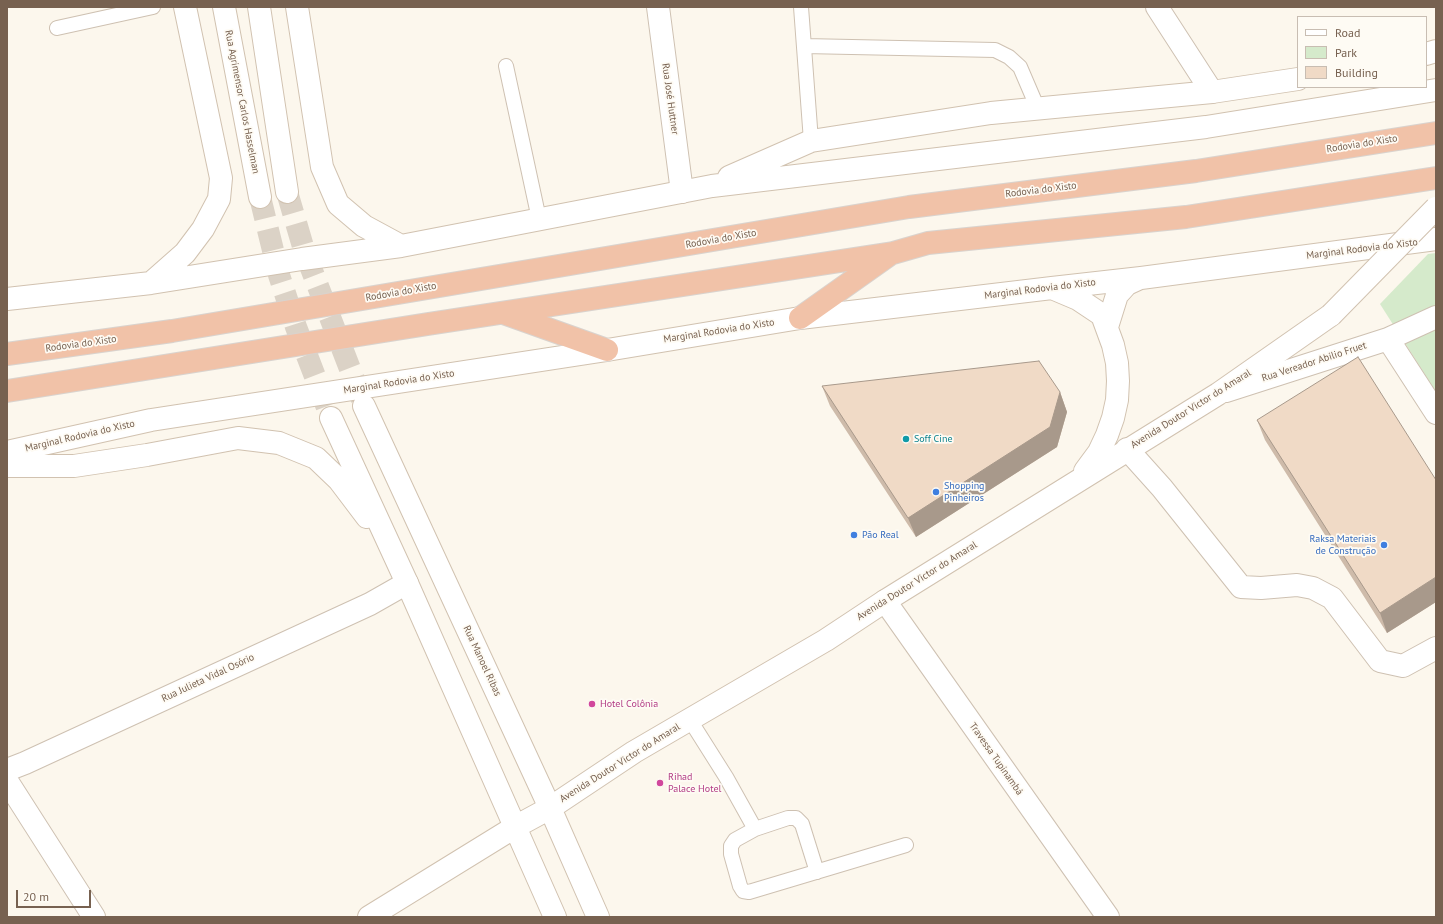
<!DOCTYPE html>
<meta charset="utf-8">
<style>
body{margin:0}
#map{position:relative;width:1443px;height:924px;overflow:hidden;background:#fcf7ed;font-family:"PT Sans",sans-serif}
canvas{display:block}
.frame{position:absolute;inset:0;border:8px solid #776150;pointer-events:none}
.legend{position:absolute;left:1297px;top:16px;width:130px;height:72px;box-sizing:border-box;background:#fefbf4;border:1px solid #c8bdb2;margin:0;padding:5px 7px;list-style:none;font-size:12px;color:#776150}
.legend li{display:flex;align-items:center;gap:8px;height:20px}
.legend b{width:20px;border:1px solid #c8bdb2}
.scale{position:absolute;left:16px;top:890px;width:75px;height:18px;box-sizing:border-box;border:2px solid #776150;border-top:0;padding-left:5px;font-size:12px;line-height:14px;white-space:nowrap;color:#776150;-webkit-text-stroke:3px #fefbf4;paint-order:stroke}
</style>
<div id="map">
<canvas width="1443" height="924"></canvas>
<div class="frame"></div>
<ul class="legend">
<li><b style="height:5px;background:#fff"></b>Road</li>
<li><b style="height:11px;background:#d5eacb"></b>Park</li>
<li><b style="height:11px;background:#f0dac6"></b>Building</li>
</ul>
<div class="scale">20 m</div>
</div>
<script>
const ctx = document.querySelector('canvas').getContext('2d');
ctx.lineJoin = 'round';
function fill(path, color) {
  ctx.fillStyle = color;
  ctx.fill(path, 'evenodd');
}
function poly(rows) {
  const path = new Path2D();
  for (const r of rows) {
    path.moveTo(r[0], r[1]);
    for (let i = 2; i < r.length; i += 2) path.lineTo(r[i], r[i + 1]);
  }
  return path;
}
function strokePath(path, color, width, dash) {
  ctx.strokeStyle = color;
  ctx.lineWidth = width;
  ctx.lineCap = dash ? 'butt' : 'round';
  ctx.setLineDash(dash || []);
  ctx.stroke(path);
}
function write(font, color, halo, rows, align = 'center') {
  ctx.font = font + ' "PT Sans",sans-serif';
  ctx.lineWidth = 3.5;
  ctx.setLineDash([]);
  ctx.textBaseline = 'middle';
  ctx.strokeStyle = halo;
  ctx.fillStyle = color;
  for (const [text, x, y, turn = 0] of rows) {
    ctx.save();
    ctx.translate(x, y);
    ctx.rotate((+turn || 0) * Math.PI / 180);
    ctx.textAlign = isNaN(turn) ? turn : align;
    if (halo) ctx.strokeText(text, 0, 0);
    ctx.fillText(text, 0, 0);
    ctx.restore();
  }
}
const green = poly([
 [1436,253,1436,392,1380,304,1428,254]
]);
const secondaryTunnel = poly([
 [287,192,304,250,364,405],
 [260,197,279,275,296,327,331,418]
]);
const lane = poly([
 [801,7,811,141],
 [57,28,153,7],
 [804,46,995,50,1009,57,1020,67,1038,109],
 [506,66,539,219],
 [690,720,726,777,755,829,735,840,731,846,731,854,740,886,743,891,749,892,906,845],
 [755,829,788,818,796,818,802,824,817,872]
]);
const street = poly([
 [658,7,682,192],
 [1157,7,1212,92],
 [1388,339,1436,413],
 [1226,391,1388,339,1436,317],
 [1127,449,1162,488,1241,587,1261,588,1297,585,1313,588,1332,598,1380,661,1403,666,1436,648],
 [885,601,1108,917],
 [7,770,25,763,370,604,407,583],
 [7,781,94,917]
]);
const secondary = poly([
 [224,7,260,197],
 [259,7,287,192],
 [297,7,322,167,338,204,364,226,401,246],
 [1426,54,1436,51],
 [729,177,811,141,991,113,1212,92,1298,79],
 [151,283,185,253,203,229,219,199,221,178,185,7],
 [1052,288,1078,299,1102,315,1113,345,1117,363,1118,381,1117,400,1113,418,1107,435,1099,452,1085,471],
 [7,299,151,283,302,259,401,246,712,186,1206,127,1436,90],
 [1107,327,1117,295,1127,284,1140,278],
 [364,406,550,808,598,917],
 [331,418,407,583,555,917],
 [7,452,151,420,607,350,800,318,1052,288,1141,278,1436,239],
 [7,466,74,466,147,455,238,438,279,443,316,458,339,480,367,517],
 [369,917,515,827,550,808,634,752,826,640,885,601,1218,394,1331,315]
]);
const highway = poly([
 [506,314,607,350],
 [800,318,889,255],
 [7,354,172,331,909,207,1196,171,1436,133],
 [7,391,428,324,893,253,928,243,1186,217,1436,178]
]);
const secondaryBridge = poly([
 [1331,315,1436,208]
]);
const wall = poly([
 [822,386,1060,392,1067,412,1057,447,916,537,830,406],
 [1257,420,1436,480,1436,602,1387,633,1265,440]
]);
const shadedWall = poly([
 [1060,392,1067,412,1057,447,916,537,908,518],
 [1436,577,1436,602,1387,633,1380,613]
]);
const building = poly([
 [1358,357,1436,480,1436,577,1380,613,1257,420,1358,357],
 [1039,361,1060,392,1050,427,908,518,822,386,1039,361]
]);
const markers = [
 [906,439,4,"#0f9aa8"],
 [936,492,4,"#3f7fe0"],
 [854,535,4,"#3f7fe0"],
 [1384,545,4,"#3f7fe0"],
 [592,704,4,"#d1479c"],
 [660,783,4,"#d1479c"]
];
const streetNames = [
 ["Rua José Huttner",670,99,82],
 ["Rua Agrimensor Carlos Hasselman",242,102,79],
 ["Rodovia do Xisto",1362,144,-9],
 ["Rodovia do Xisto",1041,190,-7],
 ["Rodovia do Xisto",721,239,-10],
 ["Marginal Rodovia do Xisto",1362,249,-7],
 ["Marginal Rodovia do Xisto",1040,289,-7],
 ["Rodovia do Xisto",401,292,-10],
 ["Marginal Rodovia do Xisto",719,331,-9],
 ["Rodovia do Xisto",81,344,-8],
 ["Rua Vereador Abilio Fruet",1314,362,-18],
 ["Marginal Rodovia do Xisto",399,382,-9],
 ["Avenida Doutor Victor do Amaral",1191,409,-32],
 ["Marginal Rodovia do Xisto",80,436,-13],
 ["Avenida Doutor Victor do Amaral",917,581,-32],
 ["Rua Manoel Ribas",482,661,65],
 ["Rua Julieta Vidal Osório",208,678,-25],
 ["Travessa Tupinambá",996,759,55],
 ["Avenida Doutor Victor do Amaral",620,763,-32]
];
const cultureNames = [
 ["Soff Cine",914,439]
];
const shopNames = [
 ["Shopping",944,486],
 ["Pinheiros",944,498],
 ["Pão Real",862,535],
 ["Raksa Materiais",1376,539,"right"],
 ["de Construção",1376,551,"right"]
];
const hotelNames = [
 ["Hotel Colônia",600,704],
 ["Rihad",668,777],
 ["Palace Hotel",668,789]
];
fill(green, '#d5eacb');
strokePath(secondaryTunnel, '#dbd2c6', 22, [22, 11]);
strokePath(lane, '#cec1b2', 16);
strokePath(street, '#cec1b2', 24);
strokePath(secondary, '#d1c2b0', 24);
strokePath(highway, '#d9d3ce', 24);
strokePath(lane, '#fff', 14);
strokePath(street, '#fff', 22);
strokePath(secondary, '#fff', 22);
strokePath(highway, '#f1c2a8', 22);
strokePath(secondaryBridge, '#d1c2b0', 24, []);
strokePath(secondaryBridge, '#fff', 22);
fill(wall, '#cebbaa');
fill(shadedWall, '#a8998b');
fill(building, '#f0dac6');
strokePath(building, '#a8998b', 1);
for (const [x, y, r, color] of markers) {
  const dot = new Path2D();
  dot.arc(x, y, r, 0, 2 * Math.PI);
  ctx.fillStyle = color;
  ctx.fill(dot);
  strokePath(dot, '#fefbf4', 1.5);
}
write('10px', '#776150', '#fefbf4', streetNames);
write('10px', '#0d838f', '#fefbf4', cultureNames, 'left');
write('10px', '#366cbe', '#fefbf4', shopNames, 'left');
write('10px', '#b23c85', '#fefbf4', hotelNames, 'left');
</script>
